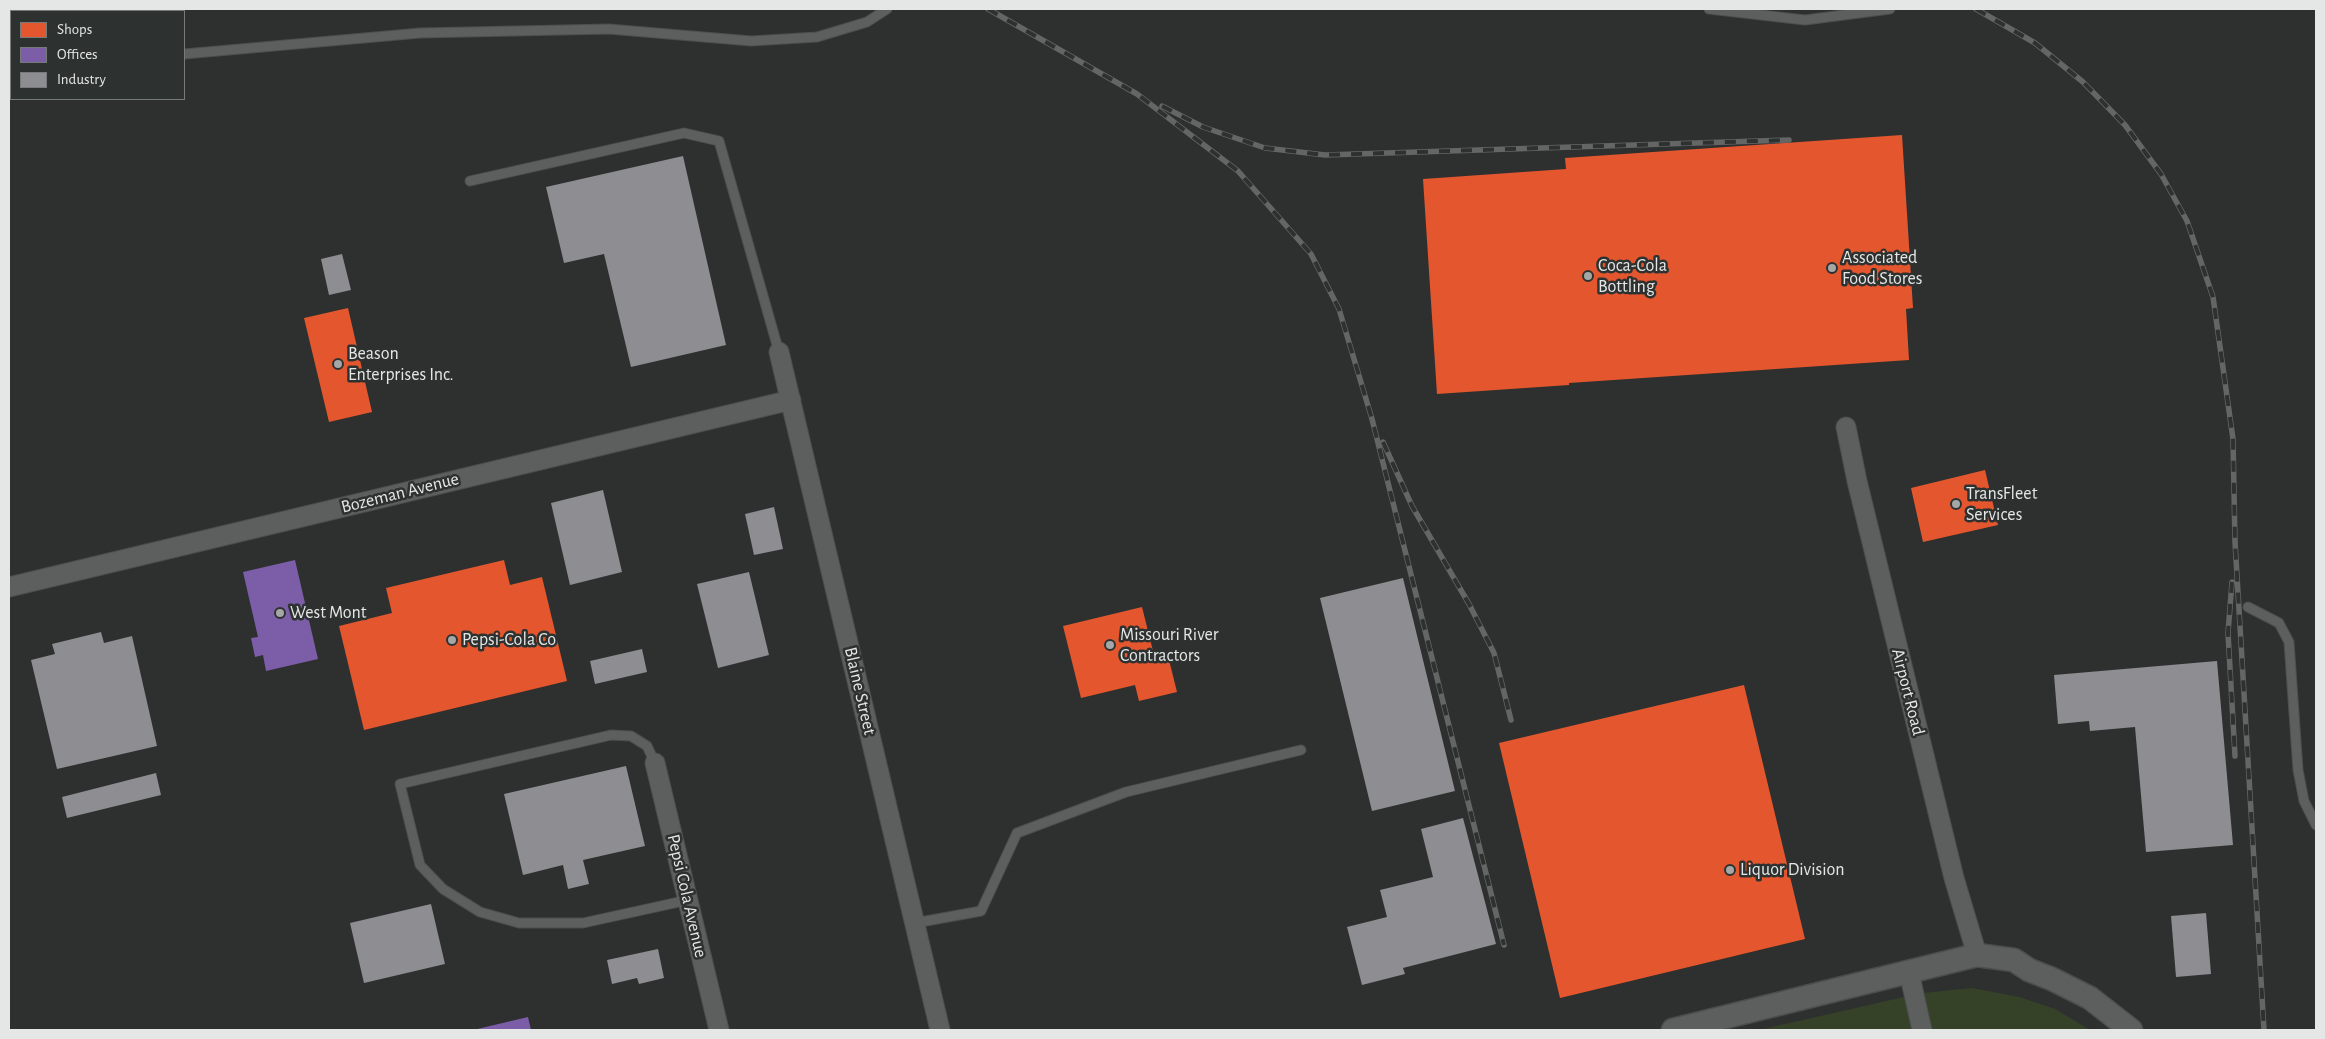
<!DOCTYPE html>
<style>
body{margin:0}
#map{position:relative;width:2325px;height:1039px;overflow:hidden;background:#2e302f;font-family:"Alegreya Sans",sans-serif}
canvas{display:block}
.frame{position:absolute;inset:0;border:10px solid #e4e7e6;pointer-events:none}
.legend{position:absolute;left:10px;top:10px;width:175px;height:90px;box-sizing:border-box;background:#2d3130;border:1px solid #767a79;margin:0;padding:6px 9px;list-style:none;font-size:15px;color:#e4e7e6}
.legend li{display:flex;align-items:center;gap:10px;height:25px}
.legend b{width:25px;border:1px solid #767a79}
</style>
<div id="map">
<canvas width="2325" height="1039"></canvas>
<div class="frame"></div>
<ul class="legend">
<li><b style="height:14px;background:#e4572e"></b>Shops</li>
<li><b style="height:14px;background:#7b5ea7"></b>Offices</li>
<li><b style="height:14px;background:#8d8d92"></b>Industry</li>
</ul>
</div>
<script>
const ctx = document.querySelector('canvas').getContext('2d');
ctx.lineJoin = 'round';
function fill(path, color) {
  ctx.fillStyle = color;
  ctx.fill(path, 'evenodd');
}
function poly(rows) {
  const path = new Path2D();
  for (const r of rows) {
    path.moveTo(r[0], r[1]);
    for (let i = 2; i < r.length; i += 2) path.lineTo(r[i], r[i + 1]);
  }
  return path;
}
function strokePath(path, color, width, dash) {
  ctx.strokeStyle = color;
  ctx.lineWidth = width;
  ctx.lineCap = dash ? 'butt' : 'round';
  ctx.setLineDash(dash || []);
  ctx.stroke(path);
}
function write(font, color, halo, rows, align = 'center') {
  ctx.font = font + ' "Alegreya Sans",sans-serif';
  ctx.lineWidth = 5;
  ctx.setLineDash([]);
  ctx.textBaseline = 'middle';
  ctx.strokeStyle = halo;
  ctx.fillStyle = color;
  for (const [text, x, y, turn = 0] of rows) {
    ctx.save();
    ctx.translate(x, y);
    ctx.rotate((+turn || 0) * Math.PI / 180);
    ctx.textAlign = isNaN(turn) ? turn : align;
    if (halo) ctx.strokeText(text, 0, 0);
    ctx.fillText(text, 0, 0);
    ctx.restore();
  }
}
const green = poly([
 [1972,988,2019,997,2055,1009,2090,1030,1931,1030,1923,993],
 [1904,997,1912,1030,1759,1030]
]);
const shops = poly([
 [1902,135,1913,308,1906,309,1909,360,1569,383,1569,385,1437,394,1423,179,1566,169,1565,158],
 [348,308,372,412,329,422,304,318],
 [1985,470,1998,525,1923,542,1911,488],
 [504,560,510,585,542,577,567,681,364,730,339,626,392,613,386,588],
 [1142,607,1156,663,1169,660,1177,692,1139,701,1135,685,1081,698,1063,626],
 [1744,685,1805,939,1560,998,1499,743]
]);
const offices = poly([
 [295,560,318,659,266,671,263,655,255,657,251,638,258,637,243,572],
 [528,1017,531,1030,473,1030]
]);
const industry = poly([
 [683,156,726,345,631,367,604,254,564,263,546,187],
 [342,254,351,290,329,295,321,259],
 [603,490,622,572,570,585,551,503],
 [774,507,783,549,754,555,745,514],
 [749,572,769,655,718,668,697,584],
 [1403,578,1455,791,1372,811,1320,598],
 [101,632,104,643,132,636,157,746,57,769,31,660,55,654,52,644],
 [642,649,647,672,595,684,590,661],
 [2217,661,2233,845,2146,852,2135,727,2090,731,2089,721,2058,724,2054,675],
 [626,766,645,846,583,860,589,884,568,889,563,865,523,875,504,794],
 [156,773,161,795,67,818,62,797],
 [1463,818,1496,944,1403,968,1405,974,1362,985,1347,927,1387,917,1380,890,1433,877,1421,829],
 [431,904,445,964,364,983,350,923],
 [2206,913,2211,974,2176,977,2171,916],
 [658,949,664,978,639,984,637,978,612,984,607,960]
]);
const service = poly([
 [1709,9,1805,20,1890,9],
 [184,54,420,33,609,29,751,41,817,37,867,22,887,9],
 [9,69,11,69],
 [470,181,684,133,719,141,779,352],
 [2248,607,2279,623,2289,642,2298,770,2304,801,2316,825],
 [655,763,647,746,631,736,611,735,400,784,420,865,443,889,480,912,519,923,583,923,688,900],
 [915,923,981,911,1017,833,1126,792,1301,750]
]);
const minor = poly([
 [779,352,940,1030],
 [1846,427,1857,481,1954,878,1977,955],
 [9,587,791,400],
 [655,763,719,1030],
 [1909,972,1922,1030]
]);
const tertiary = poly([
 [1673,1030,1977,955,2014,960,2029,970,2052,979,2090,998,2131,1030]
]);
const rail = poly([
 [988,9,1137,94,1238,171,1311,254,1339,309,1372,419,1504,945],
 [1976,9,2035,43,2083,82,2125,125,2161,174,2187,221,2213,297,2233,439,2235,542,2264,1030],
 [1162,106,1203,127,1265,148,1325,155,1789,140],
 [1383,442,1412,506,1469,604,1494,653,1511,720],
 [2232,582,2228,633,2235,756]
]);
const markers = [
 [1832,268,5,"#a4a7a6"],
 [1588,276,5,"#a4a7a6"],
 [338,364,5,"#a4a7a6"],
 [1956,504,5,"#a4a7a6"],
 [280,613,5,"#a4a7a6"],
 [452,640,5,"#a4a7a6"],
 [1110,645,5,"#a4a7a6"],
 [1730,870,5,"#a4a7a6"]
];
const poiNames = [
 ["Associated",1842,258],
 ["Food Stores",1842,279],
 ["Coca-Cola",1598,266],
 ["Bottling",1598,287],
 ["Beason",348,354],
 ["Enterprises Inc.",348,375],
 ["TransFleet",1966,494],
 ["Services",1966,515],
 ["West Mont",290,613],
 ["Missouri River",1120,635],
 ["Contractors",1120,656],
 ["Pepsi-Cola Co",462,640],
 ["Liquor Division",1740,870]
];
const streetNames = [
 ["Bozeman Avenue",400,493,-14],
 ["Blaine Street",860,691,77],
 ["Airport Road",1908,692,76],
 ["Pepsi Cola Avenue",687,896,77]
];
fill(green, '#354228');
fill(shops, '#e4572e');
fill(offices, '#7b5ea7');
fill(industry, '#8d8d92');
strokePath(service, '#4c4e4d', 11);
strokePath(minor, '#4c4e4d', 21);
strokePath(tertiary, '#4c4e4d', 25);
strokePath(service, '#5d5e5e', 9);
strokePath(minor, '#5d5e5e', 19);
strokePath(tertiary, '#5d5e5e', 22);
strokePath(rail, '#646665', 5.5);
strokePath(rail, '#2d3130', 4, [11]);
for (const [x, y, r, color] of markers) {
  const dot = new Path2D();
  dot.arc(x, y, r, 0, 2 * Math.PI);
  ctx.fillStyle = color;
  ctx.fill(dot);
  strokePath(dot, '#2d3130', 2);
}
write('18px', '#e4e7e6', '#2d3130', poiNames, 'left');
write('18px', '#e4e7e6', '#2d3130', streetNames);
</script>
